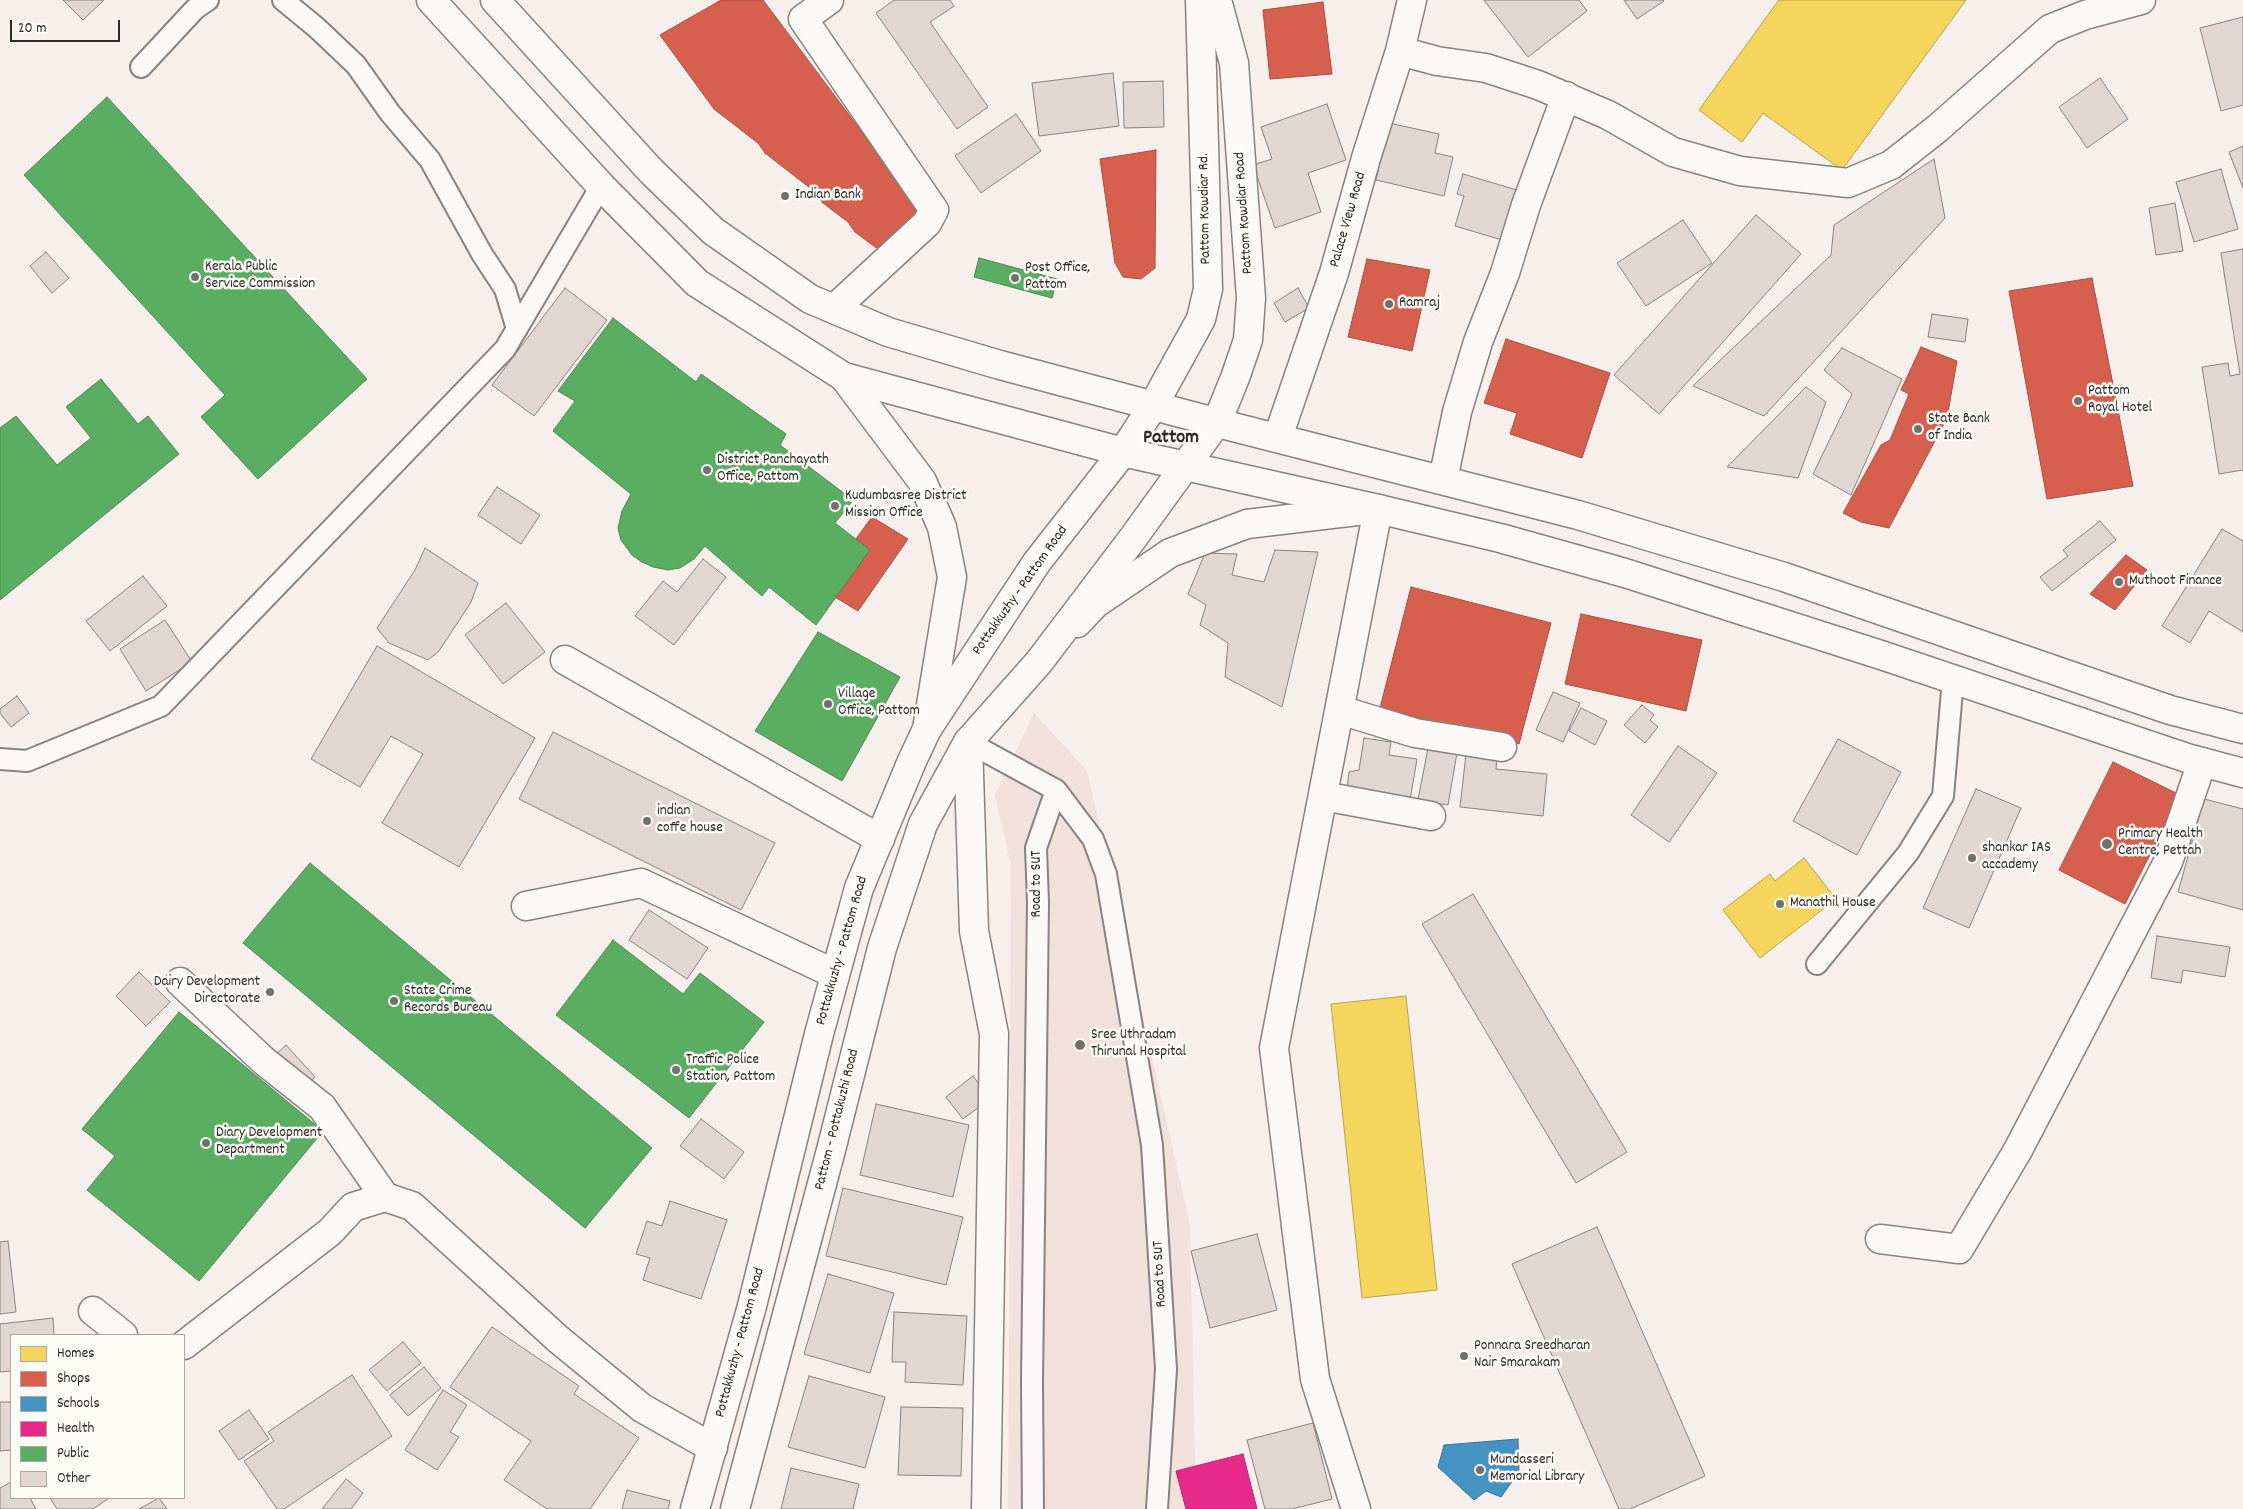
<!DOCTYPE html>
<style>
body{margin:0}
#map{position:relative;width:2243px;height:1509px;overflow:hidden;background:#f7efec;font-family:Dekko,sans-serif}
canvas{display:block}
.legend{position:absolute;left:10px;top:1334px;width:175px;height:165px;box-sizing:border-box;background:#fdfcf7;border:1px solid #a9a8a5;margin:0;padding:6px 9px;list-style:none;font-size:15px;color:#2b2b2b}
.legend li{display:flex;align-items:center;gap:10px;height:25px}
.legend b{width:25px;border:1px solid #a9a8a5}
.scale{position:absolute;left:10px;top:20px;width:110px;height:22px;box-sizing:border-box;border:2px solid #2b2b2b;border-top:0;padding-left:6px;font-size:15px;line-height:18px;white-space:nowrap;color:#2b2b2b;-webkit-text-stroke:4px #fdfcf7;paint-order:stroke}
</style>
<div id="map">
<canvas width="2243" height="1509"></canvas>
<ul class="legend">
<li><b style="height:14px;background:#f6d55c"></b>Homes</li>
<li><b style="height:14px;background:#d6604d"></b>Shops</li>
<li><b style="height:14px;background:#4393c3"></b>Schools</li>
<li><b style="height:14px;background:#e7298a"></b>Health</li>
<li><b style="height:14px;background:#5aae61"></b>Public</li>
<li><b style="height:14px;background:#e2d6d3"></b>Other</li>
</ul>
<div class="scale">20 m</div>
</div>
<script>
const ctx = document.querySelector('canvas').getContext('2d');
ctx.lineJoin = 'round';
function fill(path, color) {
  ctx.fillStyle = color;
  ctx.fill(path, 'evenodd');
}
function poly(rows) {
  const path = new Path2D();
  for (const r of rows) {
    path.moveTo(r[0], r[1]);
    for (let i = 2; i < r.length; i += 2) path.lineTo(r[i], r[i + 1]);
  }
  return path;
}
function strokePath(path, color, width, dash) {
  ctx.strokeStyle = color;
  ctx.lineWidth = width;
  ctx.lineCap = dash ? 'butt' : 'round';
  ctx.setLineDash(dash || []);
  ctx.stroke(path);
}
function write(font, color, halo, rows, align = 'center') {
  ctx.font = font + ' Dekko,sans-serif';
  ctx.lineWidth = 5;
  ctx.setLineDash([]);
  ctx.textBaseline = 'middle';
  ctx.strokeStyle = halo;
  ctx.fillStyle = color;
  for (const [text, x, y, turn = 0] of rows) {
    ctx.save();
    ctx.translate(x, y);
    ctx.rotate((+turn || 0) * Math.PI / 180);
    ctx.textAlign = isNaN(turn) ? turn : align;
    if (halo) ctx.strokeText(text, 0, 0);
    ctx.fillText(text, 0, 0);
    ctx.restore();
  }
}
const built = poly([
 [1034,713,1087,771,1190,1225,1196,1509,1008,1509,1011,866,995,794]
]);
const homes = poly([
 [1779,0,1966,0,1842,170,1763,113,1742,142,1699,110,1779,0],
 [1804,858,1836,899,1760,958,1723,910,1770,874,1775,881,1804,858],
 [1406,996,1437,1290,1362,1298,1331,1004,1406,996]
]);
const shops = poly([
 [721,0,763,0,924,215,878,249,855,232,848,222,823,203,814,191,765,153,758,143,714,109,660,35,721,0],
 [1323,2,1332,74,1270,79,1263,10,1323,2],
 [1156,150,1155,268,1141,279,1123,277,1115,263,1100,159,1156,150],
 [1367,259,1430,270,1412,351,1348,337,1367,259],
 [2092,278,2133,486,2047,499,2009,291,2092,278],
 [1506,339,1610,373,1582,458,1510,434,1517,413,1484,403,1506,339],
 [1921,347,1957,361,1947,418,1889,528,1861,522,1843,513,1881,445,1890,440,1909,394,1901,390,1921,347],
 [872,517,908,539,858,611,820,588,872,517],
 [2126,555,2147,570,2115,610,2090,594,2126,555],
 [1411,587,1551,623,1519,744,1380,708,1411,587],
 [1581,614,1702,640,1686,711,1565,684,1581,614],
 [2113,762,2180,795,2125,904,2059,870,2113,762]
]);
const schools = poly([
 [1518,1439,1519,1472,1501,1497,1486,1491,1474,1500,1438,1467,1444,1445,1518,1439]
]);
const health = poly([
 [1243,1454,1257,1509,1186,1509,1176,1471,1243,1454]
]);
const public = poly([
 [107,97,367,379,258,479,201,417,225,395,24,175,107,97],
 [979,258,1057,279,1052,298,974,277,979,258],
 [613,318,696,382,701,374,786,434,780,445,853,500,835,523,870,550,816,625,769,587,762,596,705,546,694,559,680,568,668,570,653,567,642,562,632,555,621,540,618,528,622,511,631,494,553,431,575,401,558,391,613,318],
 [101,379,138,424,148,416,179,454,0,600,0,428,16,416,57,465,91,438,66,407,101,379],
 [818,632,900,677,842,781,755,731,818,632],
 [310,863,652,1148,585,1228,243,943,310,863],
 [613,940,683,994,700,973,764,1022,689,1118,556,1015,613,940],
 [179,1012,323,1131,199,1281,87,1190,115,1156,82,1129,179,1012]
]);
const building = poly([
 [63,0,104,0,83,20,63,0],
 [894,0,950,0,954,6,930,22,988,107,957,129,876,13,894,0],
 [1484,0,1579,0,1587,11,1528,57,1484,0],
 [1624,0,1663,0,1664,1,1637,19,1624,0],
 [2243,17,2243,105,2221,111,2200,28,2243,17],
 [1113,73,1119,126,1039,136,1032,83,1113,73],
 [2100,78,2128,119,2087,148,2059,107,2100,78],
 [1163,81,1164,127,1124,128,1123,82,1163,81],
 [1327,104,1346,160,1308,173,1321,212,1275,228,1253,165,1272,159,1261,127,1327,104],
 [1016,114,1041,151,981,193,955,156,1016,114],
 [1389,123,1439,134,1435,153,1453,157,1444,196,1376,180,1389,123],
 [2243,146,2243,188,2229,152,2243,146],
 [1934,159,1945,218,1764,416,1693,386,1831,255,1834,225,1934,159],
 [2221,169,2238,229,2194,242,2176,182,2221,169],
 [1463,174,1527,193,1512,243,1455,226,1464,196,1457,194,1463,174],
 [2175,203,2183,251,2156,255,2149,208,2175,203],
 [1756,215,1801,254,1659,414,1614,375,1756,215],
 [1683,220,1712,263,1646,306,1617,263,1683,220],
 [2243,249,2243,470,2219,474,2202,367,2228,363,2230,376,2240,374,2221,253,2243,249],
 [46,252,69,278,52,293,30,266,46,252],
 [565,288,607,320,534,416,492,385,565,288],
 [1298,288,1309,308,1285,322,1274,303,1298,288],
 [1932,314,1968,319,1965,342,1928,337,1932,314],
 [1842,348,1902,379,1851,495,1813,474,1852,394,1824,370,1842,348],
 [1806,387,1826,402,1798,478,1727,467,1806,387],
 [497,487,540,515,521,544,478,515,497,487],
 [2100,521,2116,540,2052,591,2040,577,2068,556,2063,550,2100,521],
 [2222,529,2243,541,2243,632,2209,611,2190,643,2162,626,2222,529],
 [425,548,478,583,471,602,462,616,439,651,428,660,389,643,377,628,415,570,425,548],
 [1275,550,1318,552,1282,707,1225,677,1228,643,1200,625,1206,605,1188,594,1205,553,1237,554,1232,575,1264,582,1275,550],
 [703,559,726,577,674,645,635,616,663,581,677,592,703,559],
 [143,576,167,606,110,651,86,621,143,576],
 [506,603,545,652,503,684,465,635,506,603],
 [165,620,192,662,146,691,120,649,165,620],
 [377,646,535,738,459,867,382,823,423,754,391,736,360,787,311,759,377,646],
 [1553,692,1580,703,1563,742,1536,730,1553,692],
 [17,696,29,713,11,727,0,713,0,709,17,696],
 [1642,705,1654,715,1650,720,1658,727,1645,743,1624,725,1642,705],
 [1581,708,1607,721,1595,745,1569,731,1581,708],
 [553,732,775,843,741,910,519,799,553,732],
 [1364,738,1391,742,1389,755,1417,759,1410,800,1347,790,1349,772,1359,770,1364,738],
 [1838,739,1901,772,1857,855,1793,821,1838,739],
 [1678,746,1717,773,1669,842,1631,815,1678,746],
 [1428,748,1457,753,1448,805,1418,800,1428,748],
 [1466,754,1497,757,1496,769,1547,774,1543,816,1460,807,1466,754],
 [1976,789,2021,808,1969,928,1923,908,1976,789],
 [2204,799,2243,809,2243,910,2178,892,2204,799],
 [1473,894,1627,1152,1576,1183,1422,924,1473,894],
 [649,910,708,948,687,979,629,940,649,910],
 [2157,936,2230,947,2225,977,2183,970,2181,983,2151,978,2157,936],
 [139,972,170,1002,146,1026,116,996,139,972],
 [286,1045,315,1077,302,1090,272,1058,286,1045],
 [973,1076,990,1099,963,1119,946,1097,973,1076],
 [876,1104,969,1125,953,1197,860,1175,876,1104],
 [701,1119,744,1152,724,1179,680,1146,701,1119],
 [843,1188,963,1217,946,1285,826,1256,843,1188],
 [670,1201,727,1220,701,1299,643,1280,650,1258,636,1254,647,1221,662,1226,670,1201],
 [1597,1227,1705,1476,1630,1509,1619,1509,1512,1264,1597,1227],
 [1257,1234,1277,1310,1210,1328,1191,1251,1257,1234],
 [8,1241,16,1312,0,1314,0,1242,8,1241],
 [828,1274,894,1293,870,1373,804,1354,828,1274],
 [894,1312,967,1316,963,1385,905,1382,906,1362,892,1362,894,1312],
 [53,1318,54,1335,11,1335,11,1371,0,1372,0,1324,53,1318],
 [492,1327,579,1386,574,1394,639,1438,590,1509,547,1509,504,1480,531,1441,450,1387,492,1327],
 [403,1342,421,1363,387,1391,369,1370,403,1342],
 [424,1367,441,1388,408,1416,390,1395,424,1367],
 [352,1375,392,1436,284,1509,277,1509,244,1461,274,1441,268,1432,352,1375],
 [809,1376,885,1397,865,1468,788,1447,809,1376],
 [443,1390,467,1405,450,1432,459,1437,437,1470,405,1450,443,1390],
 [0,1402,11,1402,11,1450,0,1451,0,1402],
 [901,1407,963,1408,961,1476,898,1475,901,1407],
 [249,1410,269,1439,239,1460,219,1431,249,1410],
 [1313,1423,1332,1499,1292,1509,1265,1509,1247,1440,1313,1423],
 [791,1468,859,1484,853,1509,781,1509,791,1468],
 [346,1479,363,1493,351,1509,322,1509,346,1479],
 [11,1482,11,1498,30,1498,36,1509,0,1509,0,1488,11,1482],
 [627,1490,670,1501,668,1509,622,1509,627,1490],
 [50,1498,109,1498,93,1509,57,1509,50,1498],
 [159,1498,167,1509,139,1509,159,1498]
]);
const lane = poly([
 [283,0,317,28,356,65,390,113,430,160,482,254,505,289,517,329],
 [141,67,195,9,208,0],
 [968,742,1056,790,1093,839,1106,874,1152,1145,1166,1369,1157,1509],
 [0,759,27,761,161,706,505,349,601,186],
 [1817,964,1908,853,1943,796,1953,679],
 [1033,1509,1032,1382,1038,902,1036,848,1056,790]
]);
const street = poly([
 [829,0,803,19,934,210,927,223,834,309],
 [1400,51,1437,61,1486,68,1538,85,1608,115,1673,152,1740,171,1848,183,1891,165,1938,128,2050,29,2085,15,2141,0],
 [1278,437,1334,273,1366,158,1400,51,1412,0],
 [1443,480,1457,412,1478,342,1505,273,1526,205,1566,96],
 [565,660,880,839],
 [1340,710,1415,733,1502,747],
 [968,742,974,931,994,1034,986,1509],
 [1323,796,1431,816],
 [526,906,641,883,835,974],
 [180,982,264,1061,322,1107,385,1197],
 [1880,1239,1959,1249,2018,1150,2168,862,2202,762],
 [93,1311,123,1335],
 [184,1345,330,1232,353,1207,385,1197,412,1206,558,1339,642,1408,713,1448],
 [1356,1509,1315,1379,1274,1048,1378,509]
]);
const secondary = poly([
 [844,377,922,481,942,527,952,577,927,729],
 [1153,406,1201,319,1208,289,1200,0],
 [1217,422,1235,378,1248,340,1251,298,1234,63,1217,0],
 [1077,623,1095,604,1170,553,1247,524,1374,509]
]);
const primary = poly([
 [431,0,601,186,697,283,844,377,1123,452,1378,509,1500,538,1625,573,1884,656,2187,758,2243,773],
 [495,0,651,171,713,231,810,299,888,332,1000,365,1237,428,1578,515,1784,577,2170,710,2243,729],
 [695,1509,752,1306,819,1034,859,888,912,761,927,729,1037,562,1123,452,1153,406],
 [735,1509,831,1150,882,948,923,824,968,742,1039,662,1133,538,1217,422]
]);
const markers = [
 [785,196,5,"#72706f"],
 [195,277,5,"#72706f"],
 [1015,278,5,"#72706f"],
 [1389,304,5,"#72706f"],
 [2078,401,5,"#72706f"],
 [1918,429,5,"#72706f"],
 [707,470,5,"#72706f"],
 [835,506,5,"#72706f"],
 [2119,582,5,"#72706f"],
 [828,704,5,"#72706f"],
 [647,821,5,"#72706f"],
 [2107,844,6,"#72706f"],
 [1972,858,5,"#72706f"],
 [1780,904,5,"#72706f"],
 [270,992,5,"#72706f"],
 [394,1001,5,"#72706f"],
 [1080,1045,6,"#72706f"],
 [676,1070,5,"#72706f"],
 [206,1143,5,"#72706f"],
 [1464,1356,5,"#72706f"],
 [1480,1470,5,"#72706f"]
];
const poiNames = [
 ["Indian Bank",795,196],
 ["Kerala Public",205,268],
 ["Service Commission",205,285],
 ["Post Office,",1025,269],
 ["Pattom",1025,286],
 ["Ramraj",1399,304],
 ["Pattom",2088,392],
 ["Royal Hotel",2088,409],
 ["State Bank",1928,420],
 ["of India",1928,437],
 ["District Panchayath",717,461],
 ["Office, Pattom",717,478],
 ["Kudumbasree District",845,497],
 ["Mission Office",845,514],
 ["Muthoot Finance",2129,582],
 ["Village",838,695],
 ["Office, Pattom",838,712],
 ["indian",657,812],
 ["coffe house",657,829],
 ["Primary Health",2118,835],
 ["Centre, Pettah",2118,852],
 ["shankar IAS",1982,849],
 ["accademy",1982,866],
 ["Manathil House",1790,904],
 ["Dairy Development",260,983,"right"],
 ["Directorate",260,1000,"right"],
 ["State Crime",404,992],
 ["Records Bureau",404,1009],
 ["Sree Uthradam",1091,1036],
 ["Thirunal Hospital",1091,1053],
 ["Traffic Police",686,1061],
 ["Station, Pattom",686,1078],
 ["Diary Development",216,1134],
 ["Department",216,1151],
 ["Ponnara Sreedharan",1474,1347],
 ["Nair Smarakam",1474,1364],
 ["Mundasseri",1490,1461],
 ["Memorial Library",1490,1478]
];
const streetNames = [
 ["Pattom Kowdiar Rd.",1206,209,-91],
 ["Pattom Kowdiar Road",1245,213,-94],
 ["Palace View Road",1349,220,-74],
 ["Pottakkuzhy - Pattom Road",1021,591,-55],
 ["Road to SUT",1038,884,-90],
 ["Pottakkuzhy - Pattom Road",843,951,-74],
 ["Pattom - Pottakuzhi Road",838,1120,-76],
 ["Road to SUT",1161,1274,-93],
 ["Pottakkuzhy - Pattom Road",741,1343,-75]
];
const districtNames = [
 ["Pattom",1171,439]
];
fill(built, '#f1e0dc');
fill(homes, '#f6d55c');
strokePath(homes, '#b9a24d', 1);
fill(shops, '#d6604d');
strokePath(shops, '#a35043', 1);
fill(schools, '#4393c3');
strokePath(schools, '#3c7495', 1);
fill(health, '#e7298a');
strokePath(health, '#af2a6e', 1);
fill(public, '#5aae61');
strokePath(public, '#4c8751', 1);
fill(building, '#e2d6d3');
strokePath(building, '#878382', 1);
strokePath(lane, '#878382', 24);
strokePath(street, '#878382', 31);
strokePath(secondary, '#878382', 31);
strokePath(primary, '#878382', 31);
strokePath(lane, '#faf9f7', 20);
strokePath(street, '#faf9f7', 28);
strokePath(secondary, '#faf9f7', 28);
strokePath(primary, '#faf9f7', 28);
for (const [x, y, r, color] of markers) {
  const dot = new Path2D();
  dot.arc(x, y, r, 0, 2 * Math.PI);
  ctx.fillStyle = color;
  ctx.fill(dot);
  strokePath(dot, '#fdfcf7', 2);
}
write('15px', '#2b2b2b', '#fdfcf7', poiNames, 'left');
write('15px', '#2b2b2b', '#fdfcf7', streetNames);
write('bold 20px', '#2b2b2b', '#fdfcf7', districtNames);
</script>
